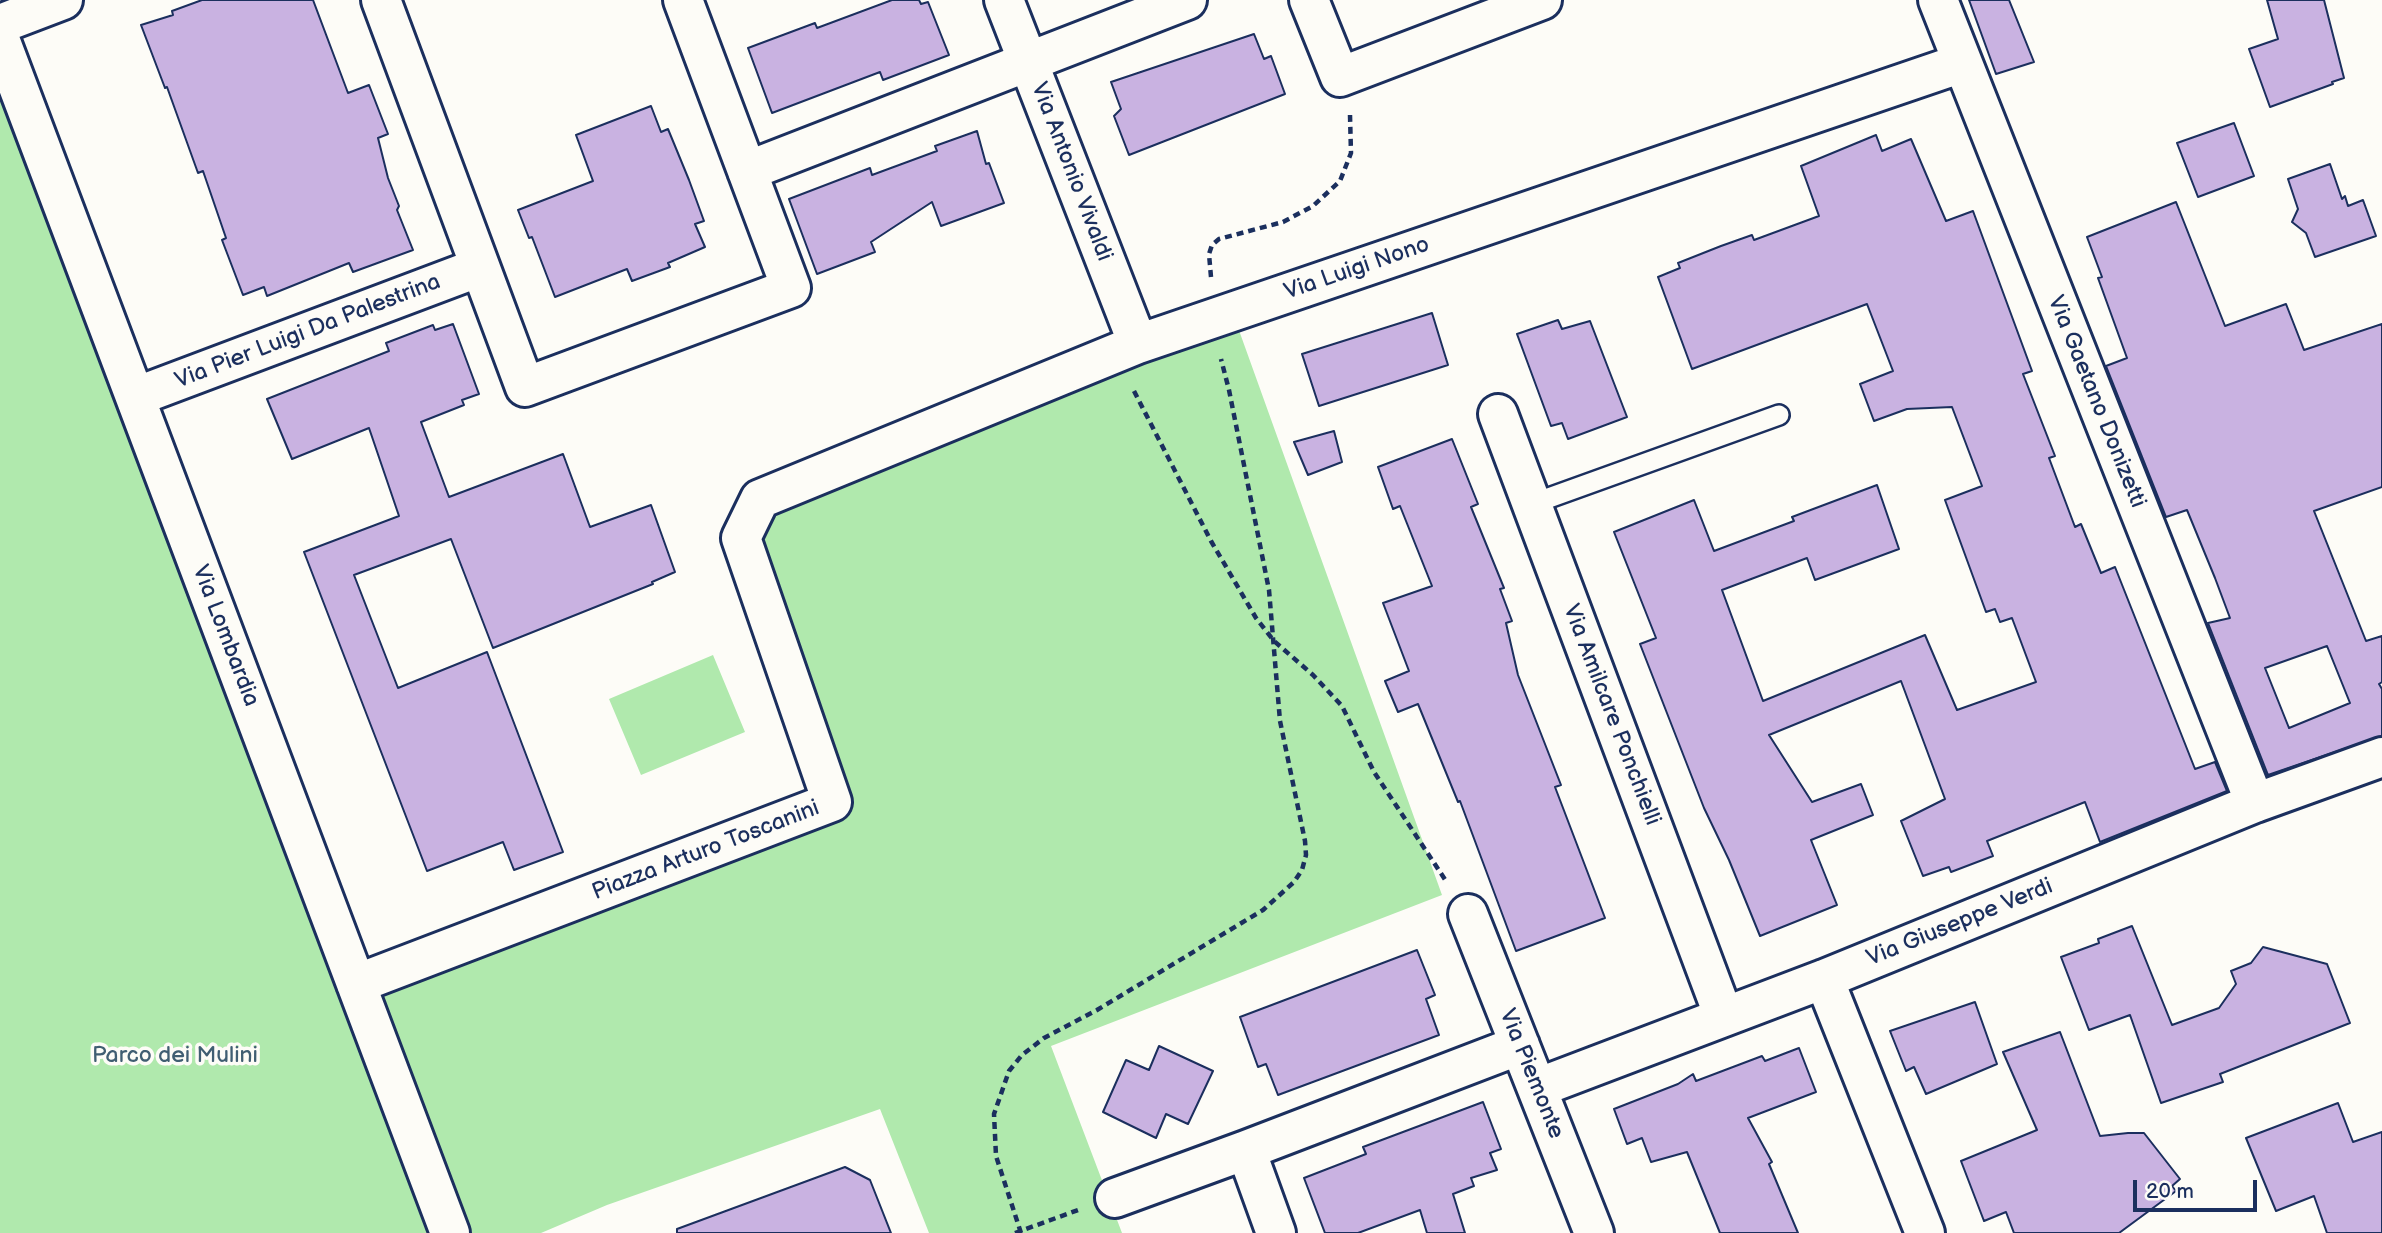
<!DOCTYPE html>
<style>
body{margin:0}
#map{position:relative;width:2382px;height:1233px;overflow:hidden;background:#fdfcf7;font-family:"Balsamiq Sans",sans-serif}
canvas{display:block}
.scale{position:absolute;left:2133px;top:1180px;width:124px;height:32px;box-sizing:border-box;border:4px solid #1b2f5e;border-top:0;padding-left:9px;font-size:21px;line-height:24px;white-space:nowrap;color:#1b2f5e;-webkit-text-stroke:5px #fdfcf7;paint-order:stroke}
</style>
<div id="map">
<canvas width="2382" height="1233"></canvas>
<div class="scale">20 m</div>
</div>
<script>
const ctx = document.querySelector('canvas').getContext('2d');
ctx.lineJoin = 'round';
function fill(path, color) {
  ctx.fillStyle = color;
  ctx.fill(path, 'evenodd');
}
function poly(rows) {
  const path = new Path2D();
  for (const r of rows) {
    path.moveTo(r[0], r[1]);
    for (let i = 2; i < r.length; i += 2) path.lineTo(r[i], r[i + 1]);
  }
  return path;
}
function strokePath(path, color, width, dash) {
  ctx.strokeStyle = color;
  ctx.lineWidth = width;
  ctx.lineCap = dash ? 'butt' : 'round';
  ctx.setLineDash(dash || []);
  ctx.stroke(path);
}
function write(font, color, halo, rows, align = 'center') {
  ctx.font = font + ' "Balsamiq Sans",sans-serif';
  ctx.lineWidth = 7;
  ctx.setLineDash([]);
  ctx.textBaseline = 'middle';
  ctx.strokeStyle = halo;
  ctx.fillStyle = color;
  for (const [text, x, y, turn = 0] of rows) {
    ctx.save();
    ctx.translate(x, y);
    ctx.rotate((+turn || 0) * Math.PI / 180);
    ctx.textAlign = isNaN(turn) ? turn : align;
    if (halo) ctx.strokeText(text, 0, 0);
    ctx.fillText(text, 0, 0);
    ctx.restore();
  }
}
const green = poly([
 [0,83,47,220,186,582,427,1233,0,1233],
 [1236,322,1442,895,1051,1046,1122,1233,929,1233,880,1109,607,1205,541,1233,472,1233,371,988,850,805,762,544,771,512],
 [713,655,745,732,641,775,609,699]
]);
const building = poly([
 [202,0,313,0,348,93,369,85,388,134,378,138,388,178,399,206,397,210,413,250,353,272,349,263,267,296,264,287,243,295,222,240,226,238,203,171,198,173,167,87,165,88,141,25,173,15,172,11,202,0],
 [892,0,919,0,921,4,928,2,949,55,883,80,880,72,772,113,748,48,815,23,817,28,892,0],
 [1969,0,2009,0,2034,62,1996,74,1969,0],
 [2267,0,2324,0,2344,78,2332,82,2333,84,2270,107,2249,49,2278,39,2267,0],
 [1254,34,1264,59,1271,56,1285,94,1129,155,1114,116,1121,109,1111,82,1254,34],
 [651,106,661,132,668,129,689,180,704,221,695,224,705,247,668,263,670,267,632,281,627,269,555,297,532,237,529,238,518,210,593,181,576,135,651,106],
 [2234,123,2254,176,2198,197,2177,143,2234,123],
 [977,131,986,164,989,163,1004,203,941,226,932,202,871,242,875,252,817,274,789,199,870,168,872,175,937,151,935,146,977,131],
 [1876,135,1882,151,1911,139,1946,221,1973,211,2032,371,2023,374,2055,456,2049,458,2075,527,2081,524,2101,573,2115,567,2195,769,2215,762,2227,791,2100,842,2085,802,1987,841,1993,856,1951,872,1949,867,1923,876,1901,821,1945,799,1901,681,1769,735,1812,802,1861,784,1873,815,1811,840,1837,905,1760,936,1729,860,1704,808,1640,644,1656,638,1614,532,1694,500,1714,551,1794,521,1792,517,1877,485,1899,549,1815,580,1807,558,1722,590,1763,701,1925,635,1957,710,2036,682,2012,618,2000,622,1995,609,1986,612,1945,500,1982,486,1952,407,1907,409,1874,421,1860,384,1893,371,1867,304,1692,369,1658,277,1680,268,1678,263,1721,246,1752,235,1754,240,1819,216,1801,166,1876,135],
 [2330,164,2342,199,2345,196,2348,206,2363,200,2376,236,2315,257,2306,233,2292,222,2298,209,2288,179,2330,164],
 [2176,202,2225,326,2286,304,2304,350,2382,324,2382,487,2314,511,2366,641,2382,636,2382,682,2379,684,2382,689,2382,736,2268,775,2208,623,2230,618,2215,578,2187,510,2166,517,2106,366,2127,358,2098,278,2102,277,2087,237,2176,202],
 [2327,646,2350,703,2289,728,2265,668,2327,646],
 [1432,313,1448,365,1319,406,1302,354,1432,313],
 [1558,320,1562,329,1590,321,1627,417,1568,439,1562,423,1551,426,1517,334,1558,320],
 [453,324,479,394,462,400,464,405,421,422,449,497,563,454,590,527,651,505,675,572,652,582,653,584,493,648,451,539,354,575,398,688,487,652,563,852,514,870,503,842,427,871,304,552,399,516,369,428,292,459,267,399,389,351,386,343,433,325,435,330,453,324],
 [1334,431,1342,462,1308,475,1294,442,1334,431],
 [1452,439,1478,504,1471,507,1504,588,1500,589,1512,621,1506,623,1518,675,1561,785,1555,787,1605,918,1516,951,1460,801,1458,802,1418,704,1398,712,1385,681,1409,671,1383,603,1432,586,1400,506,1393,509,1378,467,1452,439],
 [2132,926,2172,1025,2219,1008,2236,984,2231,971,2251,963,2263,947,2327,964,2350,1023,2220,1074,2223,1082,2161,1103,2130,1015,2089,1030,2061,957,2099,943,2098,939,2132,926],
 [1417,950,1435,995,1426,999,1439,1035,1278,1095,1266,1064,1258,1067,1240,1017,1417,950],
 [1975,1002,1997,1064,1926,1094,1914,1067,1906,1071,1890,1031,1975,1002],
 [2060,1032,2100,1136,2128,1133,2144,1133,2180,1179,2172,1186,2176,1191,2119,1233,2014,1233,2006,1212,1984,1221,1961,1161,2037,1130,2003,1052,2060,1032],
 [1159,1046,1213,1071,1188,1124,1166,1114,1156,1138,1103,1112,1126,1060,1149,1070,1159,1046],
 [1799,1048,1816,1092,1748,1118,1772,1162,1769,1164,1798,1233,1720,1233,1687,1152,1651,1162,1642,1138,1627,1144,1614,1109,1678,1084,1693,1074,1696,1081,1762,1056,1765,1061,1799,1048],
 [1483,1102,1501,1149,1490,1153,1497,1170,1471,1178,1474,1186,1453,1194,1465,1233,1427,1233,1420,1210,1358,1233,1325,1233,1304,1178,1366,1154,1363,1147,1483,1102],
 [2338,1103,2353,1142,2382,1132,2382,1233,2327,1233,2314,1196,2276,1211,2246,1138,2338,1103],
 [845,1167,870,1180,891,1233,677,1233,677,1229,845,1167]
]);
const path = poly([
 [1211,277,1209,254,1212,245,1219,239,1283,222,1313,206,1340,181,1351,153,1350,115],
 [1134,391,1211,541,1256,618,1274,641,1313,675,1342,706,1374,772,1446,881],
 [1015,1233,1078,1210],
 [1021,1233,996,1156,994,1114,1009,1071,1022,1055,1044,1038,1097,1010,1263,910,1294,882,1302,870,1306,855,1305,841,1280,721,1269,590,1229,390,1221,359]
]);
const lane = poly([
 [1532,504,1779,415]
]);
const street = poly([
 [381,0,525,387,791,288,683,0],
 [1004,0,1138,344],
 [1309,0,1340,77,1542,0],
 [1938,0,2255,803],
 [0,24,63,0],
 [0,39,450,1233],
 [747,171,1187,0],
 [135,397,480,267],
 [1498,414,1724,1017],
 [1468,914,1594,1233],
 [1824,979,1925,1233],
 [356,984,832,802,741,538,760,499,1138,344,1962,63],
 [1537,1088,1824,979,2255,803,2382,757],
 [1246,1150,1276,1233],
 [1115,1198,1246,1150,1520,1045]
]);
const streetNames = [
 ["Via Antonio Vivaldi",1071,172,69],
 ["Via Luigi Nono",1357,269,-19],
 ["Via Pier Luigi Da Palestrina",308,332,-21],
 ["Via Gaetano Donizetti",2096,402,68],
 ["Via Lombardia",225,636,69],
 ["Via Amilcare Ponchielli",1611,715,69],
 ["Piazza Arturo Toscanini",706,851,-21],
 ["Via Giuseppe Verdi",1960,923,-22],
 ["Via Piemonte",1531,1074,68]
];
const parkNames = [
 ["Parco dei Mulini",175,1056]
];
fill(green, '#b0e9ad');
fill(building, '#c9b2e1');
strokePath(building, '#1b2f5e', 2);
strokePath(lane, '#1b2f5e', 24);
strokePath(street, '#1b2f5e', 44);
strokePath(path, '#1b2f5e', 4.5, [7, 5]);
strokePath(lane, '#fdfcf7', 19);
strokePath(street, '#fdfcf7', 38);
write('23px', '#1b2f5e', '#fdfcf7', streetNames);
write('23px', '#405e72', '#fdfcf7', parkNames);
</script>
